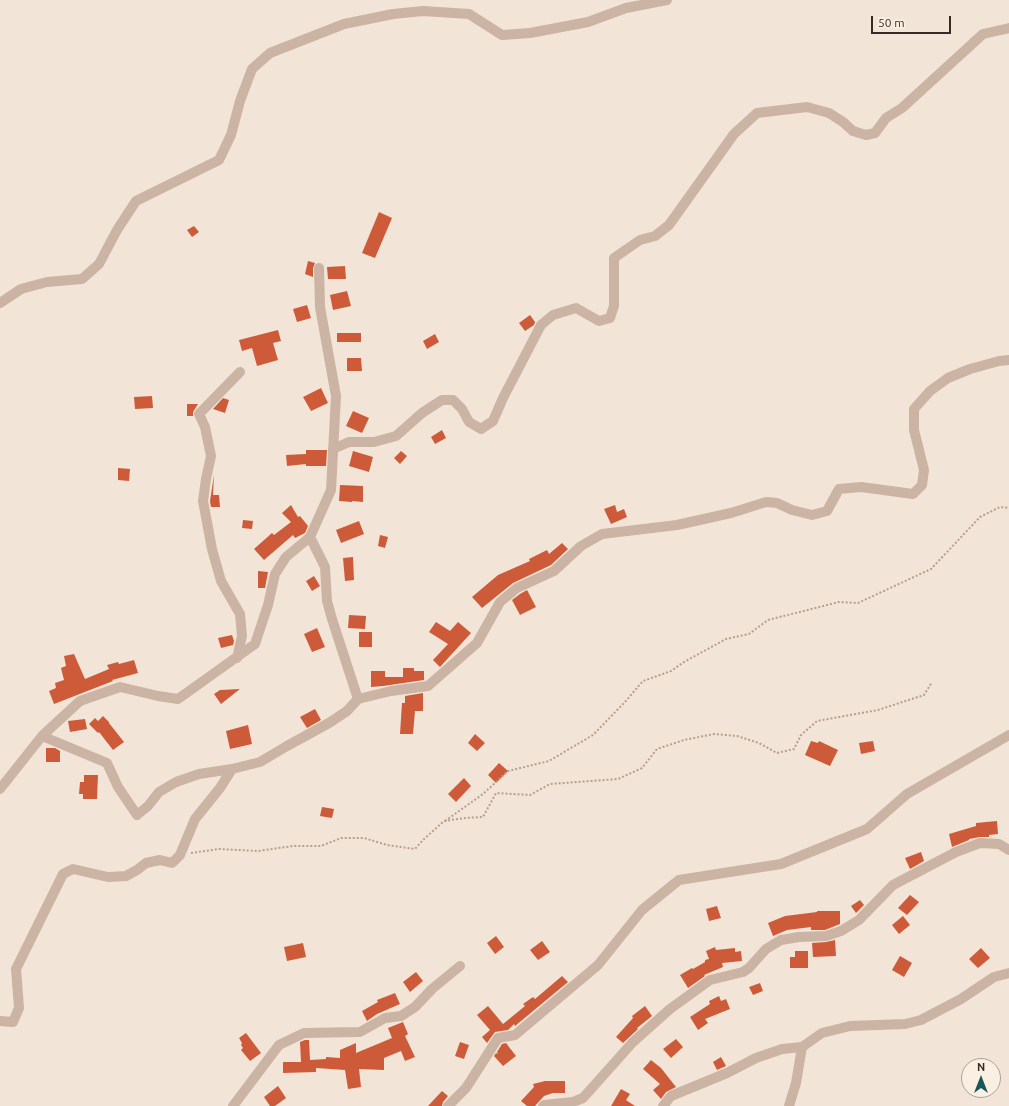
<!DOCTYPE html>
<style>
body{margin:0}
#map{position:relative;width:1009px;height:1106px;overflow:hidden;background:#f2e5d7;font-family:Ubuntu,sans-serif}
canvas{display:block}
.north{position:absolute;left:961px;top:1058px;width:40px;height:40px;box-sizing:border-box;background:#faefe3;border:1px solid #aba097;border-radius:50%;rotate:0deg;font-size:11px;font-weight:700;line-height:16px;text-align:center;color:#352a25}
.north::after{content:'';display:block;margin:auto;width:14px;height:18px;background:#195659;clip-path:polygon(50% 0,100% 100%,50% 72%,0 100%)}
.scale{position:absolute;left:871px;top:16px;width:80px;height:18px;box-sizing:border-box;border:2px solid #352a25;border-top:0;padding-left:5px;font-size:12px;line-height:14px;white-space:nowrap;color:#352a25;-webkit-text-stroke:3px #faefe3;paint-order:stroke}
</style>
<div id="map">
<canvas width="1009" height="1106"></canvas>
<div class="north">N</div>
<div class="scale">50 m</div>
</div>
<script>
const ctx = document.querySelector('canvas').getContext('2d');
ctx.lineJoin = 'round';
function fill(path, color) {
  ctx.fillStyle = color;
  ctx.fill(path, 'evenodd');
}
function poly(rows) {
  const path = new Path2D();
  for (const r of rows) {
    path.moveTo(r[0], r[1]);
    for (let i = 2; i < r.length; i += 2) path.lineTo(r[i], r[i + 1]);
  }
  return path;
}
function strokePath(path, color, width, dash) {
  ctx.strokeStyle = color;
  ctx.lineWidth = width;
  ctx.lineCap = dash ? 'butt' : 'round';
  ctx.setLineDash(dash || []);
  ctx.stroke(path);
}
const building = poly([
 [379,212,392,218,375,258,362,253],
 [194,226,199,232,192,237,187,230],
 [308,261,315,263,313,268,313,277,305,274],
 [345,266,346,279,328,279,327,267],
 [347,291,351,306,333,310,330,295],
 [307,305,311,318,297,322,293,309],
 [530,315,535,322,534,325,525,331,519,323],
 [278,330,281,341,273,343,278,360,257,366,252,348,242,351,239,340],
 [337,333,361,333,361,342,337,342],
 [435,334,439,342,427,349,423,341],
 [347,358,361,358,362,371,347,371],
 [321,388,328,403,311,411,303,397],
 [152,396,153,408,135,409,134,397],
 [223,398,229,400,225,413,213,409],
 [187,404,198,404,193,412,193,416,187,416],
 [353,411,369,418,362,433,346,426],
 [442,430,446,438,435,444,431,437],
 [306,450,327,450,326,466,306,466,306,464,287,466,286,455,306,454],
 [353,451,373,457,369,472,349,466],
 [401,451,407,456,400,464,394,458],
 [118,468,130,469,129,481,118,480],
 [214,475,213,495,219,495,220,507,211,507,210,501],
 [340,485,363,486,363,502,352,501,352,502,339,501],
 [291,505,298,517,300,516,308,526,305,533,295,538,293,535,264,560,254,549,272,533,274,535,291,522,282,513],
 [615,505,617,512,624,509,627,517,611,524,604,509],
 [243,520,253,521,252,529,242,528],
 [359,521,364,534,341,543,336,530],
 [380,535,388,537,385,548,378,546],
 [562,543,568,549,551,565,513,583,482,608,472,597,498,575,530,561,529,559,547,550,549,554],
 [353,557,354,580,345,581,343,558],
 [258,571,268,572,265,588,258,588],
 [314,576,320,586,312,591,306,581],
 [527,590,536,607,520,615,512,600,520,594],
 [349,615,366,616,365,629,348,628],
 [436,622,450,631,458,622,471,633,440,667,433,660,448,644,429,632],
 [317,628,325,647,312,652,304,634],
 [359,632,372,632,372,647,359,647],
 [232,635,234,641,233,645,221,648,218,638],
 [74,654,85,679,109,669,107,665,118,662,119,664,134,660,138,673,112,680,113,681,54,704,49,691,56,688,55,683,64,680,61,668,66,666,64,656],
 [403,668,414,668,414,671,424,671,424,680,383,686,371,687,371,671,385,671,385,677,403,677],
 [240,689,221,704,214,694,220,690],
 [423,693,423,711,415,711,413,734,400,734,402,703,405,703,405,696],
 [315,709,321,720,307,728,300,717],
 [103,716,109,722,109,723,124,742,113,750,99,732,98,733,89,724,95,718,98,721],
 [85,719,87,729,70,732,68,721],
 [248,725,252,744,230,749,226,731],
 [475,734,485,743,477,751,468,743],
 [811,741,818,743,819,741,838,750,830,766,805,755],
 [873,741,875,751,861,754,859,743],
 [46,748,55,748,60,751,60,762,46,762],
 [499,763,508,771,496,783,488,775],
 [84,775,98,775,97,799,83,799,83,794,79,794,80,782,84,782],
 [464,778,471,786,456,802,448,794],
 [322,807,334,809,332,818,320,816],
 [997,821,998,834,989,835,989,837,980,837,969,839,969,840,952,847,949,834,976,826,976,823],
 [921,852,924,861,910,869,905,858],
 [910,895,919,902,907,915,898,908],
 [860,900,864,905,856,913,851,906],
 [717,906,721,918,709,921,706,909],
 [817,911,840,911,840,924,825,930,811,930,811,927,787,930,773,936,768,923,785,916,817,912],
 [903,916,910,925,899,934,892,925],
 [496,936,504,947,495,954,487,943],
 [835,940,836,956,813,957,812,943,826,942],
 [542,941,550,952,538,960,530,950],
 [303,943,306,957,287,961,284,947],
 [715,947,716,950,735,948,735,952,741,951,742,961,722,963,723,967,704,975,705,976,688,988,680,975,692,968,693,969,705,962,705,960,709,959,706,951],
 [981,948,990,958,978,968,969,959],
 [795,951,808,951,808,968,790,968,790,957,795,957],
 [900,956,912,963,904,977,892,970],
 [416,972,423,981,410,992,403,982],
 [562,976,568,982,515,1026,514,1024,508,1030,495,1032,487,1043,482,1037,490,1030,477,1015,488,1006,503,1024,525,1006,523,1004,533,997,535,999],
 [760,983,763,991,753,995,749,987],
 [395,993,400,1004,377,1014,367,1021,362,1011,378,1002,377,1000],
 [719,996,721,1001,726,999,730,1009,705,1019,708,1023,698,1030,690,1017,710,1004,709,1001],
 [645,1006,652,1016,637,1028,638,1029,623,1043,616,1037,633,1018,632,1016],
 [403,1022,408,1034,405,1036,415,1057,405,1061,401,1051,384,1058,384,1070,359,1069,361,1087,348,1089,345,1070,316,1068,316,1072,283,1073,283,1062,301,1062,300,1042,305,1040,309,1040,310,1060,326,1059,326,1057,340,1058,340,1050,356,1043,356,1053,392,1038,388,1028],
 [246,1033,261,1053,250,1061,241,1050,243,1048,241,1045,242,1043,239,1038],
 [676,1039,683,1047,671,1058,663,1049],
 [460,1042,469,1045,464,1059,455,1056],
 [506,1043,516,1056,503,1066,494,1056,496,1053,498,1054,497,1052,502,1044],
 [721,1057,726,1066,717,1070,713,1062],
 [651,1060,661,1068,676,1087,666,1092,661,1099,653,1090,660,1084,643,1069],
 [545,1081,565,1081,565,1093,553,1093,544,1096,535,1106,527,1106,521,1101,534,1087,533,1084],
 [278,1086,286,1098,275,1106,270,1106,264,1097],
 [621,1089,630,1094,626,1100,635,1106,611,1106],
 [442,1091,448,1096,443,1102,442,1106,428,1106]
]);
const path = poly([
 [445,821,483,794,508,771,549,761,593,735,624,703,643,681,671,671,684,662,726,639,749,634,768,620,839,602,858,603,931,569,980,517,1000,507,1009,508],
 [191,853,219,849,258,851,293,846,321,846,341,838,364,838,387,845,415,849,423,840,444,821,465,818,483,817,496,793,530,795,550,784,618,779,642,768,657,749,684,740,714,734,737,736,759,743,777,753,794,749,801,735,817,721,878,710,924,695,932,682]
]);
const minor = poly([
 [333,449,349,442,374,442,396,436,422,413,442,400,453,400,462,409,469,422,481,429,493,421,503,398,541,325,553,315,576,308,599,321,610,318,614,306,614,258,640,240,655,236,669,225,734,134,757,113,807,107,829,113,843,122,853,131,866,135,875,133,886,118,902,108,983,34,1009,28],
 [310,537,325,567,327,601,332,619,358,699],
 [237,658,242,636,240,614,221,581,212,549,203,501,206,479,211,456,205,427,199,414,240,372],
 [42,736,107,763,118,787,137,815,148,806,159,792,176,782,199,774,232,769,260,762,287,746,329,723,347,711,358,699,391,691,428,686,477,643,500,602,517,588,554,571,581,546,602,534,677,525,731,513,766,502,777,503,792,510,812,515,827,511,839,489,861,487,913,494,922,485,924,470,914,430,914,409,930,391,948,378,970,369,999,361,1009,360],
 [0,789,42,736,80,701,120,687,158,696,178,699,255,644,268,605,275,574,286,557,310,537,331,490,336,396,320,307,319,268],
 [0,1021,13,1022,19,1008,16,969,63,874,73,869,108,877,126,876,137,870,146,863,160,860,172,863,180,855,195,819,220,788,232,769],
 [233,1106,279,1045,304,1033,360,1032,385,1018,401,1016,415,1007,432,989,460,966],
 [543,1106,544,1105,573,1102,583,1098,633,1042,670,1009,710,980,743,972,749,968,766,949,781,940,799,937,826,936,841,931,859,920,893,885,956,852,980,843,999,844,1009,850],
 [789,1106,796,1083,802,1047]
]);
const tertiary = poly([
 [0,303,21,289,47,282,82,279,99,264,117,230,136,201,219,160,231,135,240,101,252,69,270,53,344,24,393,14,423,11,469,14,502,35,530,33,588,22,626,8,667,0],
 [448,1106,466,1088,498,1038,515,1035,598,965,642,910,679,880,781,864,867,829,907,794,1009,735],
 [663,1106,671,1096,727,1073,756,1058,782,1049,802,1047,822,1033,850,1026,905,1024,921,1020,961,999,994,977,1009,973]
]);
fill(building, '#cd5b3a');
strokePath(path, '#b79e8d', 2, [2, 2]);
strokePath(minor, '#cbb4a3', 10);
strokePath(tertiary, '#cbb4a3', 10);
</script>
